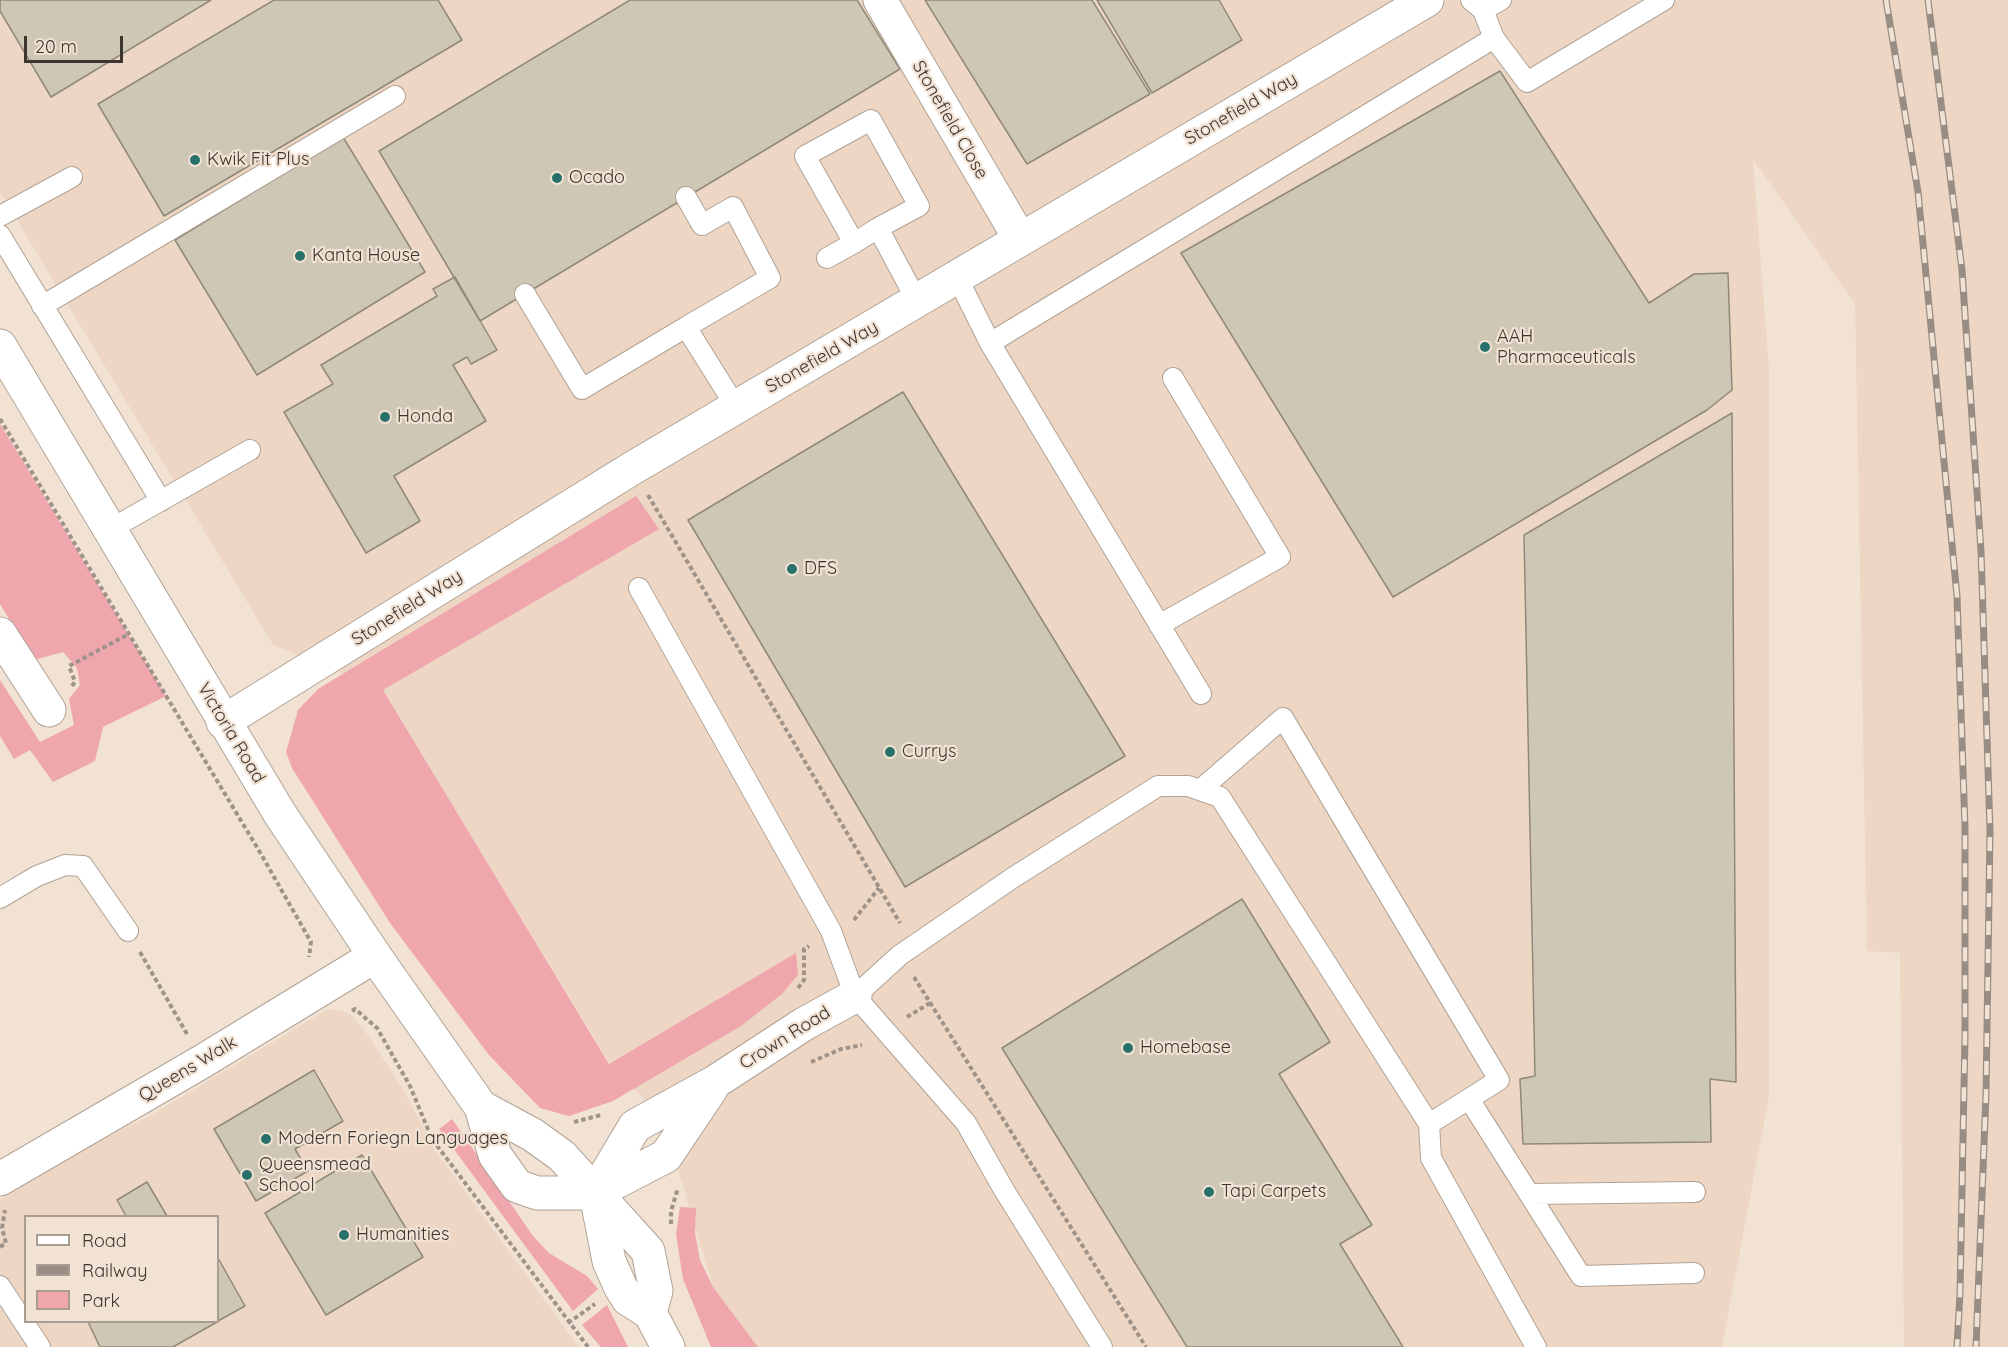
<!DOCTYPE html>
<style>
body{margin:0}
#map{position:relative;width:2008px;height:1347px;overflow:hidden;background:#f2e2d4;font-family:Quicksand,sans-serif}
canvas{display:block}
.legend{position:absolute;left:24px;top:1215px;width:195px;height:108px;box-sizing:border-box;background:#f2e2d4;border:2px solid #a99d93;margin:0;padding:8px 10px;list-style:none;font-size:18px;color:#3c3631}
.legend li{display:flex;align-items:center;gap:12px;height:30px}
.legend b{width:30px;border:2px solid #a99d93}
.scale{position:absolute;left:24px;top:36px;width:99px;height:27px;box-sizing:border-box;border:3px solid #3c3631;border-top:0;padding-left:8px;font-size:18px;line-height:21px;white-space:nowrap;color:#3c3631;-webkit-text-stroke:4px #f2e2d4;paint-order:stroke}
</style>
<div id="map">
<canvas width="2008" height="1347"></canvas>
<ul class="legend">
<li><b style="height:8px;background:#fff"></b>Road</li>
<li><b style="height:8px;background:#988d84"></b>Railway</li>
<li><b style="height:16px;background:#f0a6ad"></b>Park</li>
</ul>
<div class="scale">20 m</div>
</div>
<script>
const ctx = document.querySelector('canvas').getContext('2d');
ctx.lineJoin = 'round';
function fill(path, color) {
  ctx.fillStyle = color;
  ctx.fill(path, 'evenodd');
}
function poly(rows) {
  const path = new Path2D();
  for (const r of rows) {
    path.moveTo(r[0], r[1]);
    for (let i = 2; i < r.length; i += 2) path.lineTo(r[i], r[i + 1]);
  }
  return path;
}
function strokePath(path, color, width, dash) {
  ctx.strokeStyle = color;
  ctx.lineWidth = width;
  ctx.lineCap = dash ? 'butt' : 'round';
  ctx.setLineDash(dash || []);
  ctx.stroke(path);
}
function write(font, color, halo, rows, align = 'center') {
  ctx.font = font + ' Quicksand,sans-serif';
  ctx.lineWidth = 4.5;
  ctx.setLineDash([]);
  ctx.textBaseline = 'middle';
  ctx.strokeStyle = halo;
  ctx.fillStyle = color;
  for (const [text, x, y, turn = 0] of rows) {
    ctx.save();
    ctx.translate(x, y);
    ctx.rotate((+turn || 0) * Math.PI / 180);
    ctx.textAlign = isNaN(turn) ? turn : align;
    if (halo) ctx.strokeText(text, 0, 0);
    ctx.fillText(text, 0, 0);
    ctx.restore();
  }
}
const built = poly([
 [0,0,2008,0,2008,1347,1904,1347,1900,953,1867,951,1855,304,1753,159,1769,368,1769,1097,1722,1347,758,1347,713,1287,663,1119,610,1064,383,690,273,645,0,192],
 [326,1010,341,1010,352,1016,367,1034,402,1087,434,1149,579,1347,0,1347,0,1200,90,1145,153,1114],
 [26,1216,218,1216,218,1322,26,1322]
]);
const green = poly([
 [0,424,166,696,103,727,95,761,53,782,30,750,14,759,0,736,0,680,40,742,74,725,69,699,80,685,77,668,63,652,34,660,0,604],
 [636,496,659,529,383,690,609,1064,796,953,798,975,782,994,741,1026,613,1101,569,1116,540,1108,489,1055,390,923,292,768,286,752,298,710,318,689],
 [452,1119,533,1236,549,1253,587,1276,598,1289,573,1311,439,1129],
 [680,1207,696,1208,695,1233,700,1260,713,1287,758,1347,711,1347,683,1279,676,1234],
 [607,1305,628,1347,601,1347,582,1325]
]);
const building = poly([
 [0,0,211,0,51,97,0,11,0,0],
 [274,0,438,0,462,40,164,216,98,104,274,0],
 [630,0,857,0,900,69,480,321,379,151,630,0],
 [925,0,1092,0,1150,94,1027,164,925,0],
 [1097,0,1219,0,1242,40,1152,93,1097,0],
 [1500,71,1649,303,1694,274,1728,273,1732,390,1707,410,1393,597,1181,253,1500,71],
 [343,137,425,272,257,375,175,240,343,137],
 [455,277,497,350,471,364,467,357,453,365,486,421,394,476,420,521,366,553,284,412,333,384,321,365,437,296,433,289,455,277],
 [903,392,1125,756,905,887,688,520,903,392],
 [1732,413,1736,1082,1710,1079,1711,1142,1523,1144,1520,1079,1535,1076,1524,535,1732,413],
 [1242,899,1330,1042,1279,1074,1372,1225,1340,1244,1403,1347,1187,1347,1002,1048,1242,899],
 [314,1070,343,1121,295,1149,308,1171,256,1201,214,1129,314,1070],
 [362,1155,423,1257,326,1315,265,1213,362,1155],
 [147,1182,167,1216,126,1216,117,1200,147,1182],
 [218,1258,245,1306,218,1321,218,1258],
 [88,1322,217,1322,173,1347,100,1347,88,1322]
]);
const path = poly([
 [0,419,261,854,311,942,309,957],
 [648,495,900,923],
 [72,686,75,682,69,666,129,634],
 [854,920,879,888],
 [140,952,187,1034],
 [914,977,1146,1347],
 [798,988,804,980,804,949,809,946],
 [352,1011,355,1009,377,1028,410,1086,432,1139,588,1347],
 [907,1017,930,1003],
 [811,1062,841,1049,862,1045],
 [574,1122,601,1115],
 [671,1224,671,1211,678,1188],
 [0,1247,6,1243,2,1228,5,1210],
 [568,1323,595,1304]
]);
const service = poly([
 [1483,10,1501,0],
 [1494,38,1527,82,1664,0],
 [0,216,72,177],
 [878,228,854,243,805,156,871,120,919,206,878,228,917,301],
 [0,235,161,501],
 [827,258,854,243],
 [957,277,990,343,1201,694],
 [525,294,582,389,686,327,736,407],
 [42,306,395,96],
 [686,327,770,278,733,207,702,225,686,197],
 [990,343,1494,38,1483,10,1471,0],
 [109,530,250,450],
 [639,588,831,931,855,996,966,1123,1004,1190,1102,1347],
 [1159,625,1280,557,1173,378],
 [1200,790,1283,718,1499,1080,1429,1124],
 [0,898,37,876,65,865,83,866,128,931],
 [855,996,900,955,1014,877,1158,786,1188,786,1220,797,1429,1124,1431,1158,1536,1347],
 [1469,1099,1581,1276,1694,1273],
 [1530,1194,1695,1192],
 [0,1286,40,1347]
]);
const minor = poly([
 [880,0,1020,239],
 [0,634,49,710],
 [223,722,631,469,1427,0],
 [0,1179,203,1061,375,956],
 [595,1193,635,1126,715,1082,804,1024,855,996],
 [595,1193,666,1156,711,1089]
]);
const tertiary = poly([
 [0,346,280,814,375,956,481,1107,495,1155,517,1186,537,1193,595,1193],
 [481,1107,533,1135,562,1156,648,1251,656,1291,650,1313],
 [596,1194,609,1261,620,1286,628,1299,650,1313,668,1347]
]);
const rail = poly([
 [1886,0,1918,192,1957,596,1965,828,1965,1036,1960,1293,1957,1347],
 [1928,0,1962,270,1981,551,1990,831,1986,1094,1976,1347]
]);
const markers = [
 [195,160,6,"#28716a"],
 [557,178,6,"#28716a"],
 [300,256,6,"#28716a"],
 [1485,347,6,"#28716a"],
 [385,417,6,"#28716a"],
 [792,569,6,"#28716a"],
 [890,752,6,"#28716a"],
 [1128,1048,6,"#28716a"],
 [266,1139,6,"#28716a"],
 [247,1175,6,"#28716a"],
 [1209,1192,6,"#28716a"],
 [344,1235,6,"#28716a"]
];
const streetNames = [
 ["Stonefield Way",1241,109,-30],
 ["Stonefield Close",950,120,60],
 ["Stonefield Way",822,357,-30],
 ["Stonefield Way",407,608,-32],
 ["Victoria Road",231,733,59],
 ["Crown Road",785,1038,-32],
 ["Queens Walk",188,1069,-31]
];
const poiNames = [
 ["Kwik Fit Plus",207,160],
 ["Ocado",569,178],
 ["Kanta House",312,256],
 ["AAH",1497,337],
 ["Pharmaceuticals",1497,358],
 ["Honda",397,417],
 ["DFS",804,569],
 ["Currys",902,752],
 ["Homebase",1140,1048],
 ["Modern Foriegn Languages",278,1139],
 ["Queensmead",259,1165],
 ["School",259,1186],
 ["Tapi Carpets",1221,1192],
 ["Humanities",356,1235]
];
fill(built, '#edd7c4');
fill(green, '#f0a6ad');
fill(building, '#cec7b5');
strokePath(building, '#908979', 1.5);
strokePath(service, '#b1a295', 22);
strokePath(minor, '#b1a295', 35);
strokePath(tertiary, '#b1a295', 35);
strokePath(path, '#9f9389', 4, [4.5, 3]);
strokePath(service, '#fff', 20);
strokePath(minor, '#fff', 33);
strokePath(tertiary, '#fff', 33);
strokePath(rail, '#988d84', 7);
strokePath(rail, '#f2e2d4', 4.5, [14]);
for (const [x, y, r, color] of markers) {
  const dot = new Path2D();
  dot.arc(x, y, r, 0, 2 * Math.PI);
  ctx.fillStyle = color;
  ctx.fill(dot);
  strokePath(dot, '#f2e2d4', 2);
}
write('18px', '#3c3631', '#f2e2d4', streetNames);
write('18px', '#3c3631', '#f2e2d4', poiNames, 'left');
</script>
